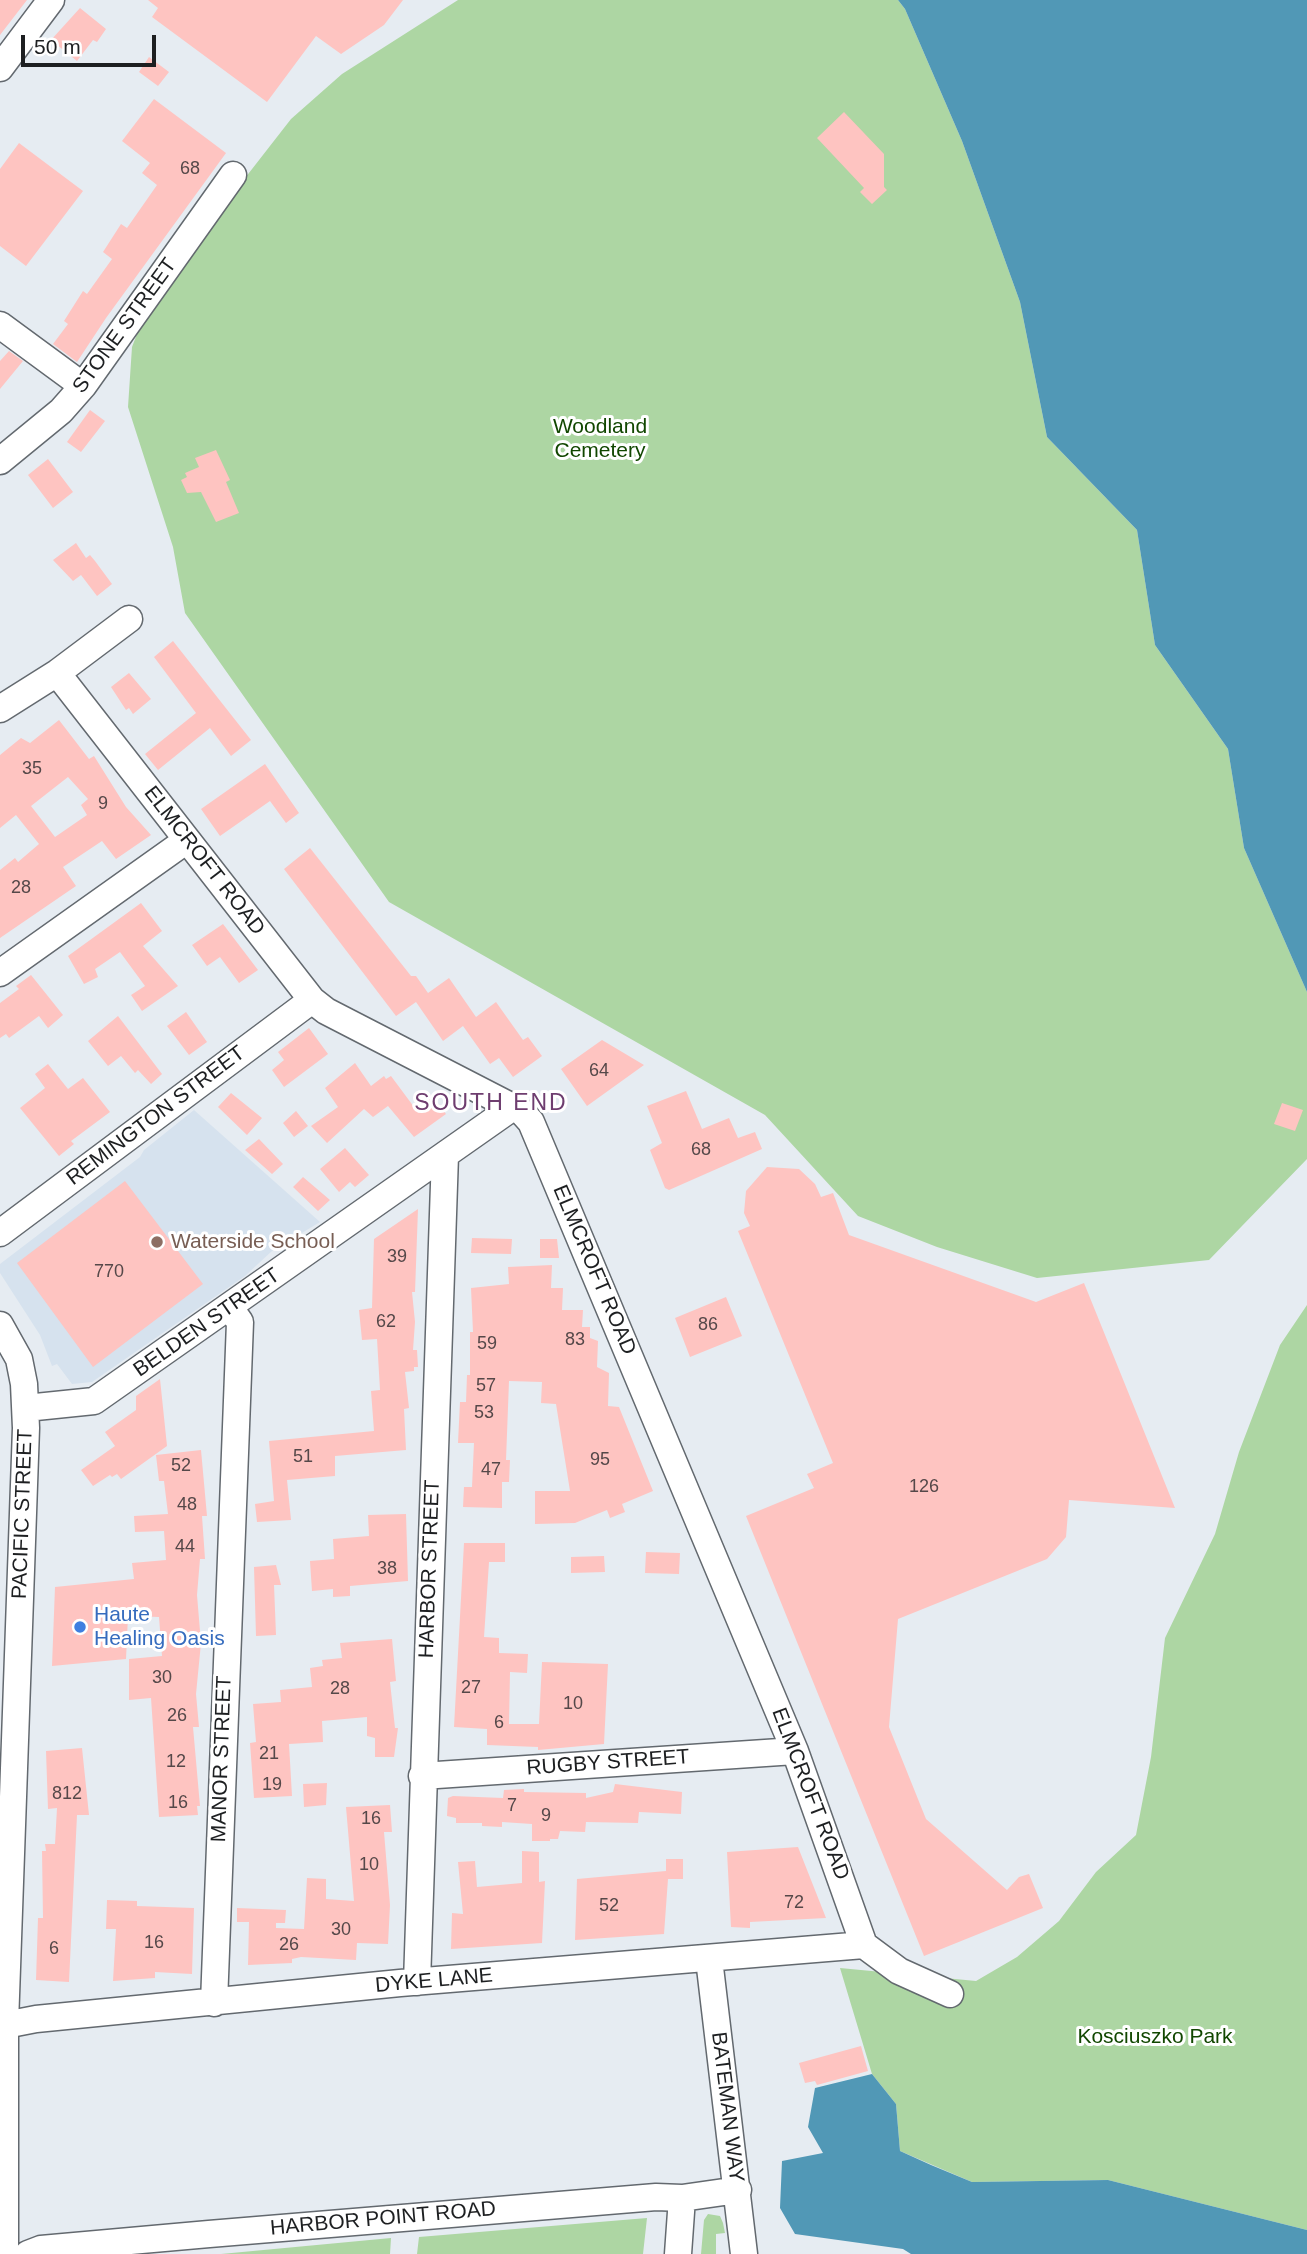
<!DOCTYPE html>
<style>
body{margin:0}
#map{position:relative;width:1307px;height:2254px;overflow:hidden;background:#e6ecf2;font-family:Arial,sans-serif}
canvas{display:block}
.scale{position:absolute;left:21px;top:35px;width:135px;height:32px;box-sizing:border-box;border:4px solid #1d1f21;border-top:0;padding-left:9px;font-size:21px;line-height:24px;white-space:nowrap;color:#1d1f21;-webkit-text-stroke:5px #fff;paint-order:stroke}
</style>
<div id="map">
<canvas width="1307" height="2254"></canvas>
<div class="scale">50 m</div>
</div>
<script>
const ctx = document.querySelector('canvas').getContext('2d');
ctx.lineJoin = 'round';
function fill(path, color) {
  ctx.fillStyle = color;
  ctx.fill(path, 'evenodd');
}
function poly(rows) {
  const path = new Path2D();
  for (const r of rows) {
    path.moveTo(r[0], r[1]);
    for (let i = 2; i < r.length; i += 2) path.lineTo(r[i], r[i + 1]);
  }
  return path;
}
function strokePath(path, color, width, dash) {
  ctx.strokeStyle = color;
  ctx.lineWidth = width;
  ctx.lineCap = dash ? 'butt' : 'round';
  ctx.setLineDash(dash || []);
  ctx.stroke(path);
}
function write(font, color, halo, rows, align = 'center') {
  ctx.font = font + ' Arial,sans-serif';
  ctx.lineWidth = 6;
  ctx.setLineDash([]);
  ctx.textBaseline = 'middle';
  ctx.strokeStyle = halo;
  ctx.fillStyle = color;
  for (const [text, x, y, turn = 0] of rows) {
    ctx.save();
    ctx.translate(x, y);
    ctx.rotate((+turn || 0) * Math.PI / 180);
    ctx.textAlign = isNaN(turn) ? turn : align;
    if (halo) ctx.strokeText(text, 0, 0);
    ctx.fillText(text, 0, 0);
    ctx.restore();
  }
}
const built = poly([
 [194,1110,320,1222,272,1251,245,1276,92,1382,72,1384,57,1364,52,1366,40,1335,0,1273,0,1264,140,1157,144,1150]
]);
const green = poly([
 [458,0,898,0,905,9,962,141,1020,302,1047,437,1137,530,1155,645,1228,749,1244,848,1307,992,1307,1159,1209,1260,1037,1278,937,1247,858,1216,765,1115,389,902,185,613,173,547,128,407,132,347,150,300,291,119,342,74],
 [1307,1305,1307,2230,1108,2180,972,2182,900,2151,896,2104,872,2074,840,1968,976,1981,1017,1957,1059,1921,1096,1872,1136,1835,1151,1757,1165,1638,1215,1534,1239,1452,1280,1345],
 [708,2214,720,2216,723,2223,725,2233,716,2234,716,2254,701,2254,704,2220],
 [647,2218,643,2254,417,2254,419,2237],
 [391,2238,390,2254,221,2254]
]);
const water = poly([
 [898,0,1307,0,1307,992,1244,848,1228,749,1155,645,1137,530,1047,437,1020,302,962,141,905,9],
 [872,2074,896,2104,900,2151,931,2165,972,2182,1108,2180,1307,2230,1307,2254,911,2254,903,2249,795,2234,780,2208,782,2161,823,2153,808,2127,815,2088]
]);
const building = poly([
 [0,0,27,0,0,35],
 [148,0,403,0,384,25,341,54,316,36,267,102,152,17,158,8],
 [80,8,106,29,97,42,93,40,77,61,51,40],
 [149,57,169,72,158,86,139,72],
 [154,99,226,153,106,318,77,362,53,344,68,324,64,321,83,291,87,294,112,259,103,252,121,224,127,228,157,185,142,173,150,163,122,141],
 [844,112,884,154,884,187,887,190,872,204,860,192,864,188,817,138],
 [19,143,83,191,26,266,0,246,0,169],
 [9,351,23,361,0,389,0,361],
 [90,410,105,421,81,452,67,442],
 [216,450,230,480,226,482,239,513,216,522,201,492,187,493,181,480,187,477,185,473,199,467,195,458],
 [48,459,73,492,53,508,28,475],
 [76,543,86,558,90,555,95,561,112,584,97,596,81,575,73,581,53,560],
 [173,641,251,740,231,756,210,728,158,770,145,754,196,713,154,657],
 [129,673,151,699,133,714,129,708,126,710,111,687],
 [59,720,89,759,94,756,126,807,151,835,116,859,102,841,63,867,76,886,0,938,0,870,15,858,18,862,39,844,16,815,0,828,0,755,21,738,30,743],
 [68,777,88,799,81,805,87,815,55,837,31,806],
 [265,764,299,813,286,823,270,801,220,836,201,809],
 [310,848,411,976,416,976,428,993,449,978,476,1017,496,1002,523,1040,528,1037,542,1056,513,1077,499,1058,490,1064,463,1026,443,1041,416,1002,396,1016,284,869],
 [141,903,162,931,143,946,178,986,142,1011,131,995,145,986,120,952,95,969,98,977,84,984,68,956],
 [223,924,258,970,239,983,220,957,207,966,192,945],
 [31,975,63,1015,48,1028,39,1016,9,1038,6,1034,0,1038,0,1003,19,989,16,986],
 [186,1012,207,1042,189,1055,167,1026],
 [118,1016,162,1074,151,1084,138,1070,135,1073,121,1056,108,1066,88,1041],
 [309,1028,328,1054,284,1087,272,1070,284,1060,278,1052],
 [602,1040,644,1065,587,1106,561,1069],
 [355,1063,371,1086,384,1076,386,1079,391,1076,414,1107,431,1095,446,1114,414,1137,388,1106,373,1117,364,1109,327,1143,311,1126,338,1107,325,1088],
 [48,1064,68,1089,83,1078,110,1112,71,1141,74,1144,59,1156,20,1108,45,1088,35,1074],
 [686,1091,702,1129,729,1118,738,1138,755,1132,762,1149,669,1190,665,1188,650,1150,662,1143,647,1106],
 [231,1093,262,1118,247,1135,218,1107],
 [1282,1103,1303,1110,1295,1131,1274,1124],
 [296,1111,308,1126,294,1137,283,1123],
 [259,1139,283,1164,272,1174,245,1150],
 [345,1148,369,1175,355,1187,350,1182,339,1192,320,1169],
 [767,1167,799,1169,815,1184,821,1197,833,1193,849,1235,1036,1302,1084,1283,1175,1508,1069,1500,1066,1537,1047,1559,898,1619,889,1727,926,1819,1007,1890,1019,1877,1029,1874,1043,1908,924,1956,746,1516,814,1488,807,1474,833,1463,738,1231,750,1226,744,1213,746,1191],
 [303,1177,330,1200,318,1211,293,1187],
 [125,1181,203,1284,93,1367,17,1263],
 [418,1209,415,1292,412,1292,415,1322,413,1350,417,1350,418,1367,414,1367,414,1371,405,1372,409,1408,404,1409,406,1450,335,1456,335,1476,287,1480,291,1520,257,1522,255,1504,274,1501,269,1441,374,1431,371,1391,380,1390,377,1339,362,1340,359,1310,372,1308,374,1239],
 [472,1238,512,1239,511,1254,471,1253],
 [540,1239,557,1239,559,1258,540,1258],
 [552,1265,551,1288,563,1288,562,1310,583,1310,582,1327,590,1327,590,1338,598,1341,597,1367,609,1373,608,1406,619,1407,653,1491,622,1504,625,1512,610,1518,607,1510,575,1523,535,1524,535,1491,570,1491,556,1404,541,1403,542,1382,509,1381,506,1460,510,1460,509,1482,502,1482,502,1508,463,1507,464,1487,472,1487,474,1443,458,1443,460,1402,466,1402,467,1375,470,1375,470,1332,473,1332,471,1288,509,1284,508,1267],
 [726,1297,742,1336,690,1357,675,1318],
 [160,1379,167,1446,121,1479,117,1474,112,1477,110,1475,93,1486,81,1470,115,1446,105,1432,136,1410,136,1396],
 [201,1450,207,1516,202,1516,205,1559,200,1559,197,1595,201,1643,196,1694,199,1727,193,1727,200,1806,197,1806,198,1815,159,1817,151,1698,129,1700,129,1659,162,1656,159,1617,128,1616,126,1659,52,1666,55,1587,134,1579,132,1563,166,1560,164,1531,135,1532,134,1516,168,1514,164,1481,159,1481,156,1455],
 [406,1514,408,1581,350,1586,350,1596,333,1597,333,1589,312,1591,310,1561,334,1559,333,1539,369,1536,368,1515],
 [464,1543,505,1543,505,1562,489,1562,484,1637,499,1638,499,1653,528,1654,527,1673,510,1672,509,1724,539,1724,542,1662,608,1664,604,1744,538,1750,538,1747,487,1745,487,1729,454,1727],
 [646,1552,680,1553,679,1574,645,1573],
 [604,1556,605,1572,571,1573,571,1557],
 [276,1565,281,1585,274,1585,276,1635,256,1636,254,1567],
 [392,1639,396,1681,390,1682,395,1728,398,1728,394,1757,375,1757,375,1738,367,1736,367,1717,322,1721,323,1742,289,1744,292,1796,254,1798,250,1743,256,1742,253,1704,281,1702,280,1690,312,1687,310,1668,323,1666,322,1660,342,1658,340,1643],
 [82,1748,89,1815,77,1815,69,1982,36,1980,38,1918,43,1918,42,1851,46,1851,45,1844,55,1844,57,1808,48,1809,46,1751],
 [327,1783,326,1805,304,1807,303,1784],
 [615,1784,682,1792,681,1814,639,1812,638,1823,586,1822,585,1832,560,1831,558,1839,550,1839,550,1841,532,1841,532,1824,502,1822,502,1827,482,1826,482,1823,456,1823,456,1818,447,1816,448,1798,453,1796,503,1798,504,1790,524,1789,524,1792,586,1793,586,1798,613,1792],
 [390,1805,392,1832,384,1832,390,1905,388,1944,357,1943,356,1960,301,1957,292,1959,292,1963,248,1965,249,1922,237,1922,237,1908,286,1910,285,1923,276,1923,276,1928,304,1929,307,1878,326,1879,326,1899,354,1901,346,1807],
 [798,1847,826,1918,750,1922,750,1928,731,1927,727,1852],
 [522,1851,539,1852,539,1882,545,1881,542,1943,451,1949,452,1913,463,1914,458,1862,475,1861,477,1887,522,1883],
 [666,1859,683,1859,683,1879,668,1879,664,1934,575,1940,577,1879,666,1871],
 [107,1900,137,1901,137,1906,194,1908,192,1974,155,1972,155,1978,113,1981,116,1929,106,1929],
 [861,2046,868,2071,817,2085,815,2081,805,2083,799,2063]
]);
const minor = poly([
 [0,68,51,0],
 [0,325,83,386],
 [0,461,61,411,83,386,233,175],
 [57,673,312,1000,326,1011,522,1112,531,1122,795,1751,864,1945,899,1971,950,1994],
 [0,709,57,673,129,619],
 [0,973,187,840],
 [0,1233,312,1000],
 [0,1325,19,1359,24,1384,26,1428,5,2024,5,2254],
 [26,1408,94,1401,513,1107],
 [422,1776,795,1751],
 [709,1959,744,2254],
 [417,1982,445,1155],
 [214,2003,240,1322,230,1308],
 [0,2026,36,2019,400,1983,864,1945],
 [28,2254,41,2249,209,2234,656,2197,682,2198,738,2190],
 [678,2254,682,2198]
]);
const markers = [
 [157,1242,7,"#8d6e63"],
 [80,1627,7,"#3f7fe0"]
];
const numberNames = [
 ["68",190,169],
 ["35",32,769],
 ["9",103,804],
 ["28",21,888],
 ["64",599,1071],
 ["68",701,1150],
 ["39",397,1257],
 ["770",109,1272],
 ["62",386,1322],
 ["86",708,1325],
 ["83",575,1340],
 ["59",487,1344],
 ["57",486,1386],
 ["53",484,1413],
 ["51",303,1457],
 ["95",600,1460],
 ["52",181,1466],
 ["47",491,1470],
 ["126",924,1487],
 ["48",187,1505],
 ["44",185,1547],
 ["38",387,1569],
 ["30",162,1678],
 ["27",471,1688],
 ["28",340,1689],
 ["10",573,1704],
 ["26",177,1716],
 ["6",499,1723],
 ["21",269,1754],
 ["12",176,1762],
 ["19",272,1785],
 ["812",67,1794],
 ["16",178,1803],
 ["7",512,1806],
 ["9",546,1816],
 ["16",371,1819],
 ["10",369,1865],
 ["72",794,1903],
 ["52",609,1906],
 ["30",341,1930],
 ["16",154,1943],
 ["26",289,1945],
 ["6",54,1949]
];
const streetNames = [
 ["STONE STREET",125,326,-54],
 ["ELMCROFT ROAD",204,861,52],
 ["REMINGTON STREET",156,1116,-37],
 ["ELMCROFT ROAD",594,1270,67],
 ["BELDEN STREET",207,1323,-35],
 ["PACIFIC STREET",23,1514,-88],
 ["HARBOR STREET",430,1569,-88],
 ["MANOR STREET",222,1759,-88],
 ["RUGBY STREET",608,1763,-4],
 ["ELMCROFT ROAD",810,1794,69],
 ["DYKE LANE",434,1981,-5],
 ["BATEMAN WAY",727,2107,83],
 ["HARBOR POINT ROAD",383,2219,-5]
];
const parkNames = [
 ["Woodland",600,427],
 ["Cemetery",600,451],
 ["Kosciuszko Park",1155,2037]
];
const educationNames = [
 ["Waterside School",171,1242]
];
const shopNames = [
 ["Haute",94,1615],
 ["Healing Oasis",94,1639]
];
const neighbourhoodNames = [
 ["SOUTH END",491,1104]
];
fill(built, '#d6e2ee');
fill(green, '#add6a3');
fill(water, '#5198b6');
fill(building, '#fec4c1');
strokePath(minor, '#63696f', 29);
strokePath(minor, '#fff', 26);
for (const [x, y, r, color] of markers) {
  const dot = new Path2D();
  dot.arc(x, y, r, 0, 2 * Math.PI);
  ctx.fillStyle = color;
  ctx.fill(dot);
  strokePath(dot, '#fff', 2.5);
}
write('18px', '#554849', null, numberNames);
write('21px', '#1d1f21', '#fff', streetNames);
write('21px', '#114700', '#fff', parkNames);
write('21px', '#785e54', '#fff', educationNames, 'left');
write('21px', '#366cbe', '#fff', shopNames, 'left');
ctx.letterSpacing = '2px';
write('23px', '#6e3d6f', '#fff', neighbourhoodNames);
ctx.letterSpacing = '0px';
</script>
